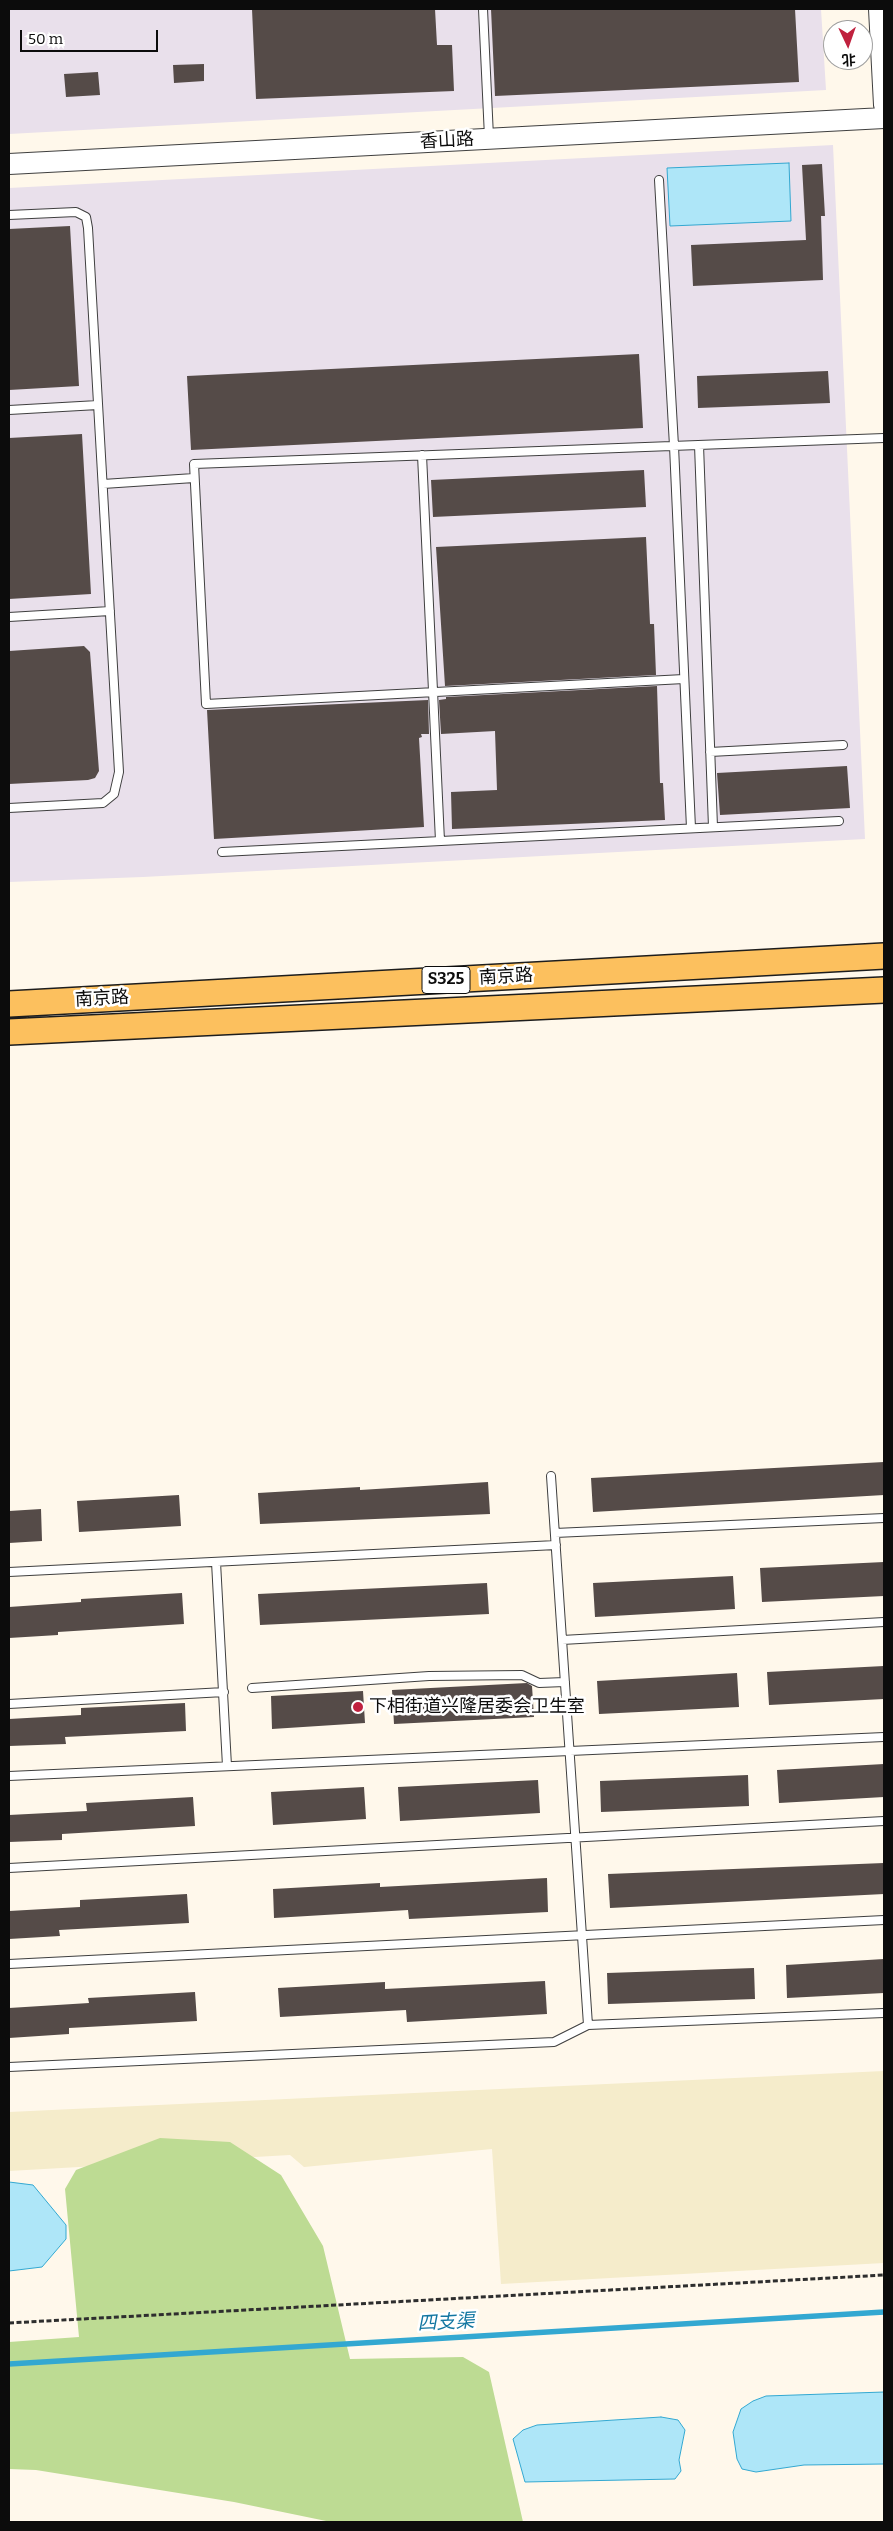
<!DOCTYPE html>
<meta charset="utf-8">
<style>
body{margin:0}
#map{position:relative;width:893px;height:2531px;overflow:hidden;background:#fff8eb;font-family:Bitter,"Noto Sans SC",serif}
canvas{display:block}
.frame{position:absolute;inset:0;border:10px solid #0c0c0c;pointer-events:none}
.north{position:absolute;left:823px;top:20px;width:50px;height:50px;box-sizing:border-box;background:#fff;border:1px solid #9e9e9e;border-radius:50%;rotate:177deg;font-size:14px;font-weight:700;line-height:20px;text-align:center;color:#0c0c0c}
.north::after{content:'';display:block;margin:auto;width:18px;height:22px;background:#c0213e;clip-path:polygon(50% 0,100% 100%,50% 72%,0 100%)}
.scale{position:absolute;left:20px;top:30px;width:138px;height:22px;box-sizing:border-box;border:2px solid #0c0c0c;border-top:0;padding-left:6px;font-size:15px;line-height:18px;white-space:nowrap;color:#0c0c0c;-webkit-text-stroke:4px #fff;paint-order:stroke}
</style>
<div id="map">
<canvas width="893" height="2531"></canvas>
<div class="frame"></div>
<div class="north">北</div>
<div class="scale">50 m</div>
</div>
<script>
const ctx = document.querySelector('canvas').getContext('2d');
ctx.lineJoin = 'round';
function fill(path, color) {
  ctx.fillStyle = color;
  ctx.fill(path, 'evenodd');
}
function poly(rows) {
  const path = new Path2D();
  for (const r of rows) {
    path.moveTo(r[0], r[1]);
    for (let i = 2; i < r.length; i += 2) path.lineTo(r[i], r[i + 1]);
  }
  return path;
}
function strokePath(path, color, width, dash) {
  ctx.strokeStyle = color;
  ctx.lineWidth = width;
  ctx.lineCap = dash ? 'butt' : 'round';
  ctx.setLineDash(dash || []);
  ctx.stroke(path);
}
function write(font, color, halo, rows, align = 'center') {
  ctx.font = font + ' Bitter,"Noto Sans SC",serif';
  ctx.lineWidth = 5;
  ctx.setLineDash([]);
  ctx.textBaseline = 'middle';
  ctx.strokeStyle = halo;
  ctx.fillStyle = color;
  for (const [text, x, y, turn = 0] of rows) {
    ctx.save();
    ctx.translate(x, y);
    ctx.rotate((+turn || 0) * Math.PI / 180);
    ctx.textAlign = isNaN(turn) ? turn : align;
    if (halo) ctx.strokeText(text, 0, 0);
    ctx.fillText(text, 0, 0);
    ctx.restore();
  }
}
const industrial = poly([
 [9,9,821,9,826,90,9,134],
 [833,145,865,839,143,877,9,882,9,188]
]);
const farmland = poly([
 [884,2071,884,2263,501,2284,492,2149,304,2167,290,2155,9,2171,9,2112]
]);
const forest = poly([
 [160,2138,230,2142,281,2175,323,2246,350,2359,463,2357,489,2372,523,2522,331,2522,234,2502,36,2470,9,2469,9,2342,79,2337,65,2189,76,2170]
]);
const water = poly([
 [789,163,791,221,670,226,667,168,789,163],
 [9,2182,33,2185,66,2225,66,2239,42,2267,9,2271,9,2182],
 [884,2392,884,2464,804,2465,756,2472,742,2469,737,2459,733,2432,741,2409,753,2401,766,2396,884,2392],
 [661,2417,678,2420,685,2430,679,2460,681,2471,675,2479,525,2482,513,2439,523,2430,537,2425,661,2417]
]);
const stream = poly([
 [9,2364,884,2312]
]);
const building = poly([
 [252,9,435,9,437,45,452,45,454,91,256,99],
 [491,9,795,9,799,82,495,96],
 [204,64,204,81,174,83,173,65],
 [98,72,100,95,66,97,64,74],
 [822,164,825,216,821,216,823,280,693,286,691,245,806,240,802,165],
 [70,226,79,386,9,390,9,229],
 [639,354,643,428,191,450,187,376],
 [828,371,830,403,698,408,697,376],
 [82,434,91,594,9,599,9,438],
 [644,470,646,507,433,517,431,480],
 [646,537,650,624,654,624,656,675,445,686,436,547],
 [84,646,90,652,99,771,95,778,88,780,9,784,9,651],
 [657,686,660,783,663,783,665,820,452,829,451,792,497,790,495,731,441,734,439,700,446,699,446,697],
 [428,700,429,734,421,734,422,737,419,738,424,827,214,839,207,710],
 [847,766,850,808,720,815,717,773],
 [884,1462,884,1495,593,1512,591,1478],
 [488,1482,490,1514,260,1524,258,1493,360,1487,360,1490],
 [179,1495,181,1526,79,1532,77,1501],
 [41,1509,42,1541,9,1543,9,1511],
 [884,1562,884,1596,762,1602,760,1568],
 [733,1576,735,1609,595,1617,593,1583],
 [487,1583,489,1614,260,1625,258,1594],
 [182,1593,184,1624,58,1632,58,1635,9,1638,9,1607,81,1602,81,1599],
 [884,1666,884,1699,769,1705,767,1672],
 [737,1673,739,1707,599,1714,597,1681],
 [527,1683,532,1686,534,1717,394,1724,392,1690],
 [363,1691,365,1723,272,1729,271,1696],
 [185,1703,186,1731,65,1737,66,1744,9,1746,9,1719,81,1715,81,1708],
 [884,1764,884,1797,779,1803,777,1770],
 [748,1775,749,1806,601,1812,600,1781],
 [538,1780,540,1813,400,1821,398,1787],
 [364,1787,366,1819,273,1825,271,1792],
 [193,1797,195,1826,62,1834,62,1840,9,1842,9,1815,87,1811,86,1803],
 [884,1863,884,1894,610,1908,608,1874],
 [547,1878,548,1912,409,1919,408,1910,274,1918,273,1889,380,1883,380,1887],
 [187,1894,189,1923,59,1930,60,1936,9,1939,9,1911,80,1907,80,1900],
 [884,1959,884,1993,787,1998,786,1965],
 [754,1968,755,1999,608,2004,607,1973],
 [545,1981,547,2014,407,2022,406,2010,280,2017,278,1988,385,1982,385,1989],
 [195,1992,197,2021,69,2028,69,2034,9,2038,9,2008,89,2003,88,1998]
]);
const path = poly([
 [9,2323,884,2275]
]);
const service = poly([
 [483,9,489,137],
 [659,180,674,446,691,828],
 [9,215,76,212,86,217,88,228,119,772,114,794,103,803,9,808],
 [9,410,98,405],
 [699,445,713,827],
 [422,455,440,841],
 [103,484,194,478],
 [9,617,110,611],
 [684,679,206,704,194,464,884,438],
 [710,752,843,745],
 [222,852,839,821],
 [551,1476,588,2025],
 [555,1533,884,1518],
 [216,1562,227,1766],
 [9,1572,556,1545],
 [562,1640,884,1622],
 [252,1688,429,1676,522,1675,539,1683,565,1682],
 [9,1704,224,1692],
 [9,1776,884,1737],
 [9,1868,884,1821],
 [9,1964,884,1920],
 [9,2067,554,2042,588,2025,884,2013]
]);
const tertiary = poly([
 [879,9,884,105],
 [9,164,884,118]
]);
const primary = poly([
 [9,1004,884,956],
 [9,1032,884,990]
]);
const markers = [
 [358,1707,6,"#c0213e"]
];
const shields = [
 [446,980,48]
];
const shieldNames = [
 ["S325",446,980]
];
const streetNames = [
 ["香山路",447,141,-3],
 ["南京路",506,977,-3],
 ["南京路",102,999,-3]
];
const poiNames = [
 ["下相街道兴隆居委会卫生室",369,1707]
];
const waterNames = [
 ["四支渠",446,2323,-3]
];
fill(industrial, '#e9e0eb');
fill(farmland, '#f5eccb');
fill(forest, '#bddb93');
fill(water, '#aee6f8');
strokePath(water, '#33a8d1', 1);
strokePath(stream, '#33a8d1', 5.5);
fill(building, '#554b48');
strokePath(service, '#3f3f3f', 10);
strokePath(tertiary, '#3f3f3f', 22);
strokePath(primary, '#1d1d1d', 28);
strokePath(path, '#2e2e2e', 3, [5, 2.5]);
strokePath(service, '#fff', 8);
strokePath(tertiary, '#fff', 20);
strokePath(primary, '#fcc05e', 25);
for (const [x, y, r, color] of markers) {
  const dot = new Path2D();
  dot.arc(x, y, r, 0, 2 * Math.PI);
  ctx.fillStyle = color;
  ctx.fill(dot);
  strokePath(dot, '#fff', 2);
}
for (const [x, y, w] of shields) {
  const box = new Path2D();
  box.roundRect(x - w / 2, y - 13.5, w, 27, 4);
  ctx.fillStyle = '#fff';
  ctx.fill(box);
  strokePath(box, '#0c0c0c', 1);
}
write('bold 16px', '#0c0c0c', null, shieldNames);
write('18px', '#0c0c0c', '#fff', streetNames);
write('18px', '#0c0c0c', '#fff', poiNames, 'left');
write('italic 19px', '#1276a1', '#fff', waterNames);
</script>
